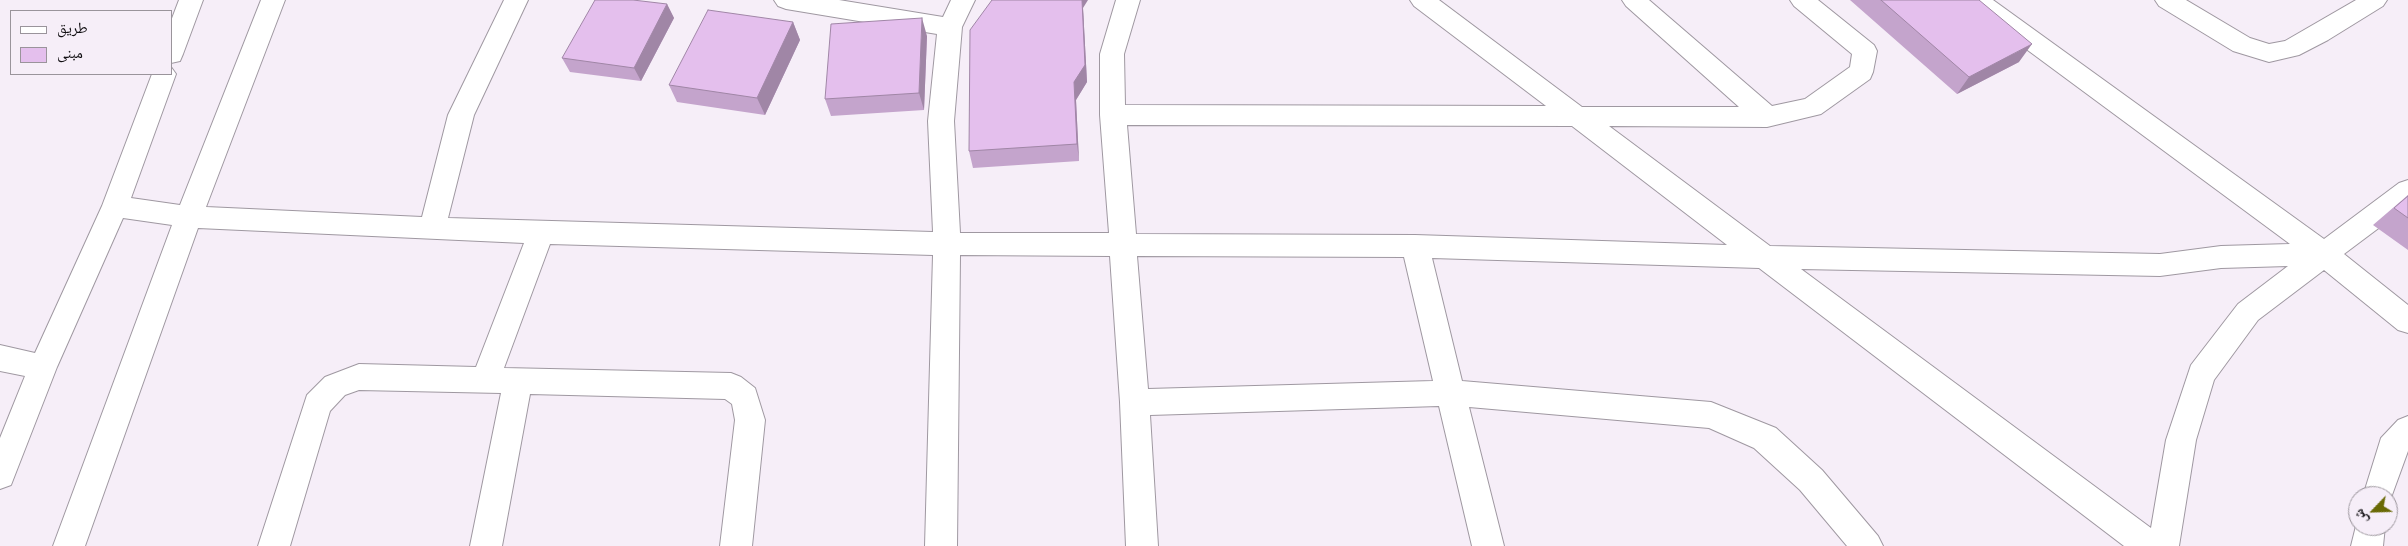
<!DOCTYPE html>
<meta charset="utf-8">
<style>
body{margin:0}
#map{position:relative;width:2408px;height:546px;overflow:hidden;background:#f6eef8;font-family:"Playfair Display","Noto Naskh Arabic",serif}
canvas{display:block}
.legend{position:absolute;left:10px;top:10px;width:162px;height:65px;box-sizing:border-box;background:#f6eef8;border:1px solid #9a949b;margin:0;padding:6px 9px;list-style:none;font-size:15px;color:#0f0d10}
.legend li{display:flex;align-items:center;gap:10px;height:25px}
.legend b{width:25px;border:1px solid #9a949b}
.north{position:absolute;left:2348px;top:486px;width:50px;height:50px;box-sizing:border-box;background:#f6eef8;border:1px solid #9a949b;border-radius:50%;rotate:246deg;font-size:14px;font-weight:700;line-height:20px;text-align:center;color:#0f0d10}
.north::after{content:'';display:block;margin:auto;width:18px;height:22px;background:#696905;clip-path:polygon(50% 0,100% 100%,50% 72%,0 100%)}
</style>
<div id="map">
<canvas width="2408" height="546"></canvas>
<ul class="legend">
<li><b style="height:6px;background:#fff"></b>طريق</li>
<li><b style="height:14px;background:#e4bfed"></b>مبنى</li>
</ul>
<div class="north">ش</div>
</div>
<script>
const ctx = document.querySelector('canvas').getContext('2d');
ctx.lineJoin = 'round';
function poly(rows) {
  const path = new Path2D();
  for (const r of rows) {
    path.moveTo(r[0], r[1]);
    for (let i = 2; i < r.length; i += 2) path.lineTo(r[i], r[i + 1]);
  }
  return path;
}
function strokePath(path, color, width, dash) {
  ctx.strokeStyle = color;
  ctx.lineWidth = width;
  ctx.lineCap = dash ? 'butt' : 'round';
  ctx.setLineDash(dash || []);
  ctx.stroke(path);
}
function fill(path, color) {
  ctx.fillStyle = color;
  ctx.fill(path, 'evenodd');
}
const minor = poly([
 [179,0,203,0,183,54,180,61,171,63,171,21,179,0],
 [261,0,285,0,206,207,422,217,448,115,504,0,528,0,474,115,448,218,933,232,928,121,937,34,786,9,778,6,774,0,839,0,943,17,951,0,975,0,962,27,954,121,960,233,1109,233,1100,115,1100,54,1116,0,1140,0,1124,54,1125,105,1546,106,1414,6,1410,0,1439,0,1582,107,1739,107,1626,6,1622,0,1649,0,1772,106,1805,99,1850,67,1852,54,1794,6,1790,0,1818,0,1874,45,1877,51,1873,72,1870,79,1821,114,1767,127,1609,126,1770,246,2160,254,2221,246,2290,244,1968,6,1964,0,1993,0,2324,239,2399,183,2408,180,2408,206,2344,254,2408,305,2408,333,2398,330,2324,270,2258,320,2214,380,2196,440,2179,546,2124,546,1759,268,1432,258,1462,381,1711,402,1776,428,1822,470,1878,536,1883,546,1847,546,1800,490,1754,448,1709,428,1469,407,1504,546,1472,546,1439,406,1150,415,1158,546,1126,546,1120,402,1110,256,960,255,957,546,925,546,933,255,550,244,504,368,731,373,741,377,755,388,765,420,752,546,720,546,735,420,732,404,725,399,530,394,502,546,470,546,501,393,359,390,345,395,330,411,290,546,258,546,307,395,325,377,359,364,476,367,524,243,198,228,85,546,53,546,172,225,123,218,57,367,11,485,0,489,0,438,25,376,0,371,0,345,35,353,102,206,152,74,171,74,171,67,176,74,131,198,180,205,261,0],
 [1127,125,1572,126,1727,245,1415,235,1136,234,1127,125],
 [1137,256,1404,257,1433,381,1148,389,1137,256],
 [2288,266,2238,304,2191,365,2166,440,2151,528,1801,269,2160,276,2221,268,2288,266],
 [2155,0,2186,0,2250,38,2269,44,2285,41,2356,0,2387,0,2383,6,2328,40,2299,55,2269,62,2233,51,2159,6,2155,0],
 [2408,416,2408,451,2388,506,2388,496,2363,496,2381,438,2398,420,2408,416],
 [2358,518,2358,526,2385,526,2383,546,2351,546,2358,518]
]);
const wall = poly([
 [1850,0,1979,0,2019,62,1957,94],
 [667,4,674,18,641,81,570,72,562,58],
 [1083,8,1087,82,1076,100,1079,161,973,168,969,151],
 [793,22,800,40,765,115,677,102,669,85],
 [927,36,924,110,831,116,825,99],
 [2408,195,2408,250,2373,225]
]);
const shadedWall = poly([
 [1082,0,1088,0,1083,8,1087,82,1076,100,1079,161,1077,144,1074,82],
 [667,4,674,18,641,81,634,68],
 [922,18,927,36,924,110,919,93],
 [793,22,800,40,765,115,757,98],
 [2032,44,2019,62,1957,94,1969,77]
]);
const building = poly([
 [595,0,633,0,667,4,634,68,562,58,595,0],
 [992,0,1082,0,1085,65,1074,82,1077,144,969,151,970,30,992,0],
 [1881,0,1979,0,2032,44,1969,77,1881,0],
 [708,10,793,22,757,98,669,85,708,10],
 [922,18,919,93,825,99,831,24,922,18],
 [2408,196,2408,218,2394,208,2408,196]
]);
strokePath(minor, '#9f98a1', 2);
fill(minor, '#fff');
fill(wall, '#c4a4cc');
fill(shadedWall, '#a086a6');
fill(building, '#e4bfed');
strokePath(building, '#a086a6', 1);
</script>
